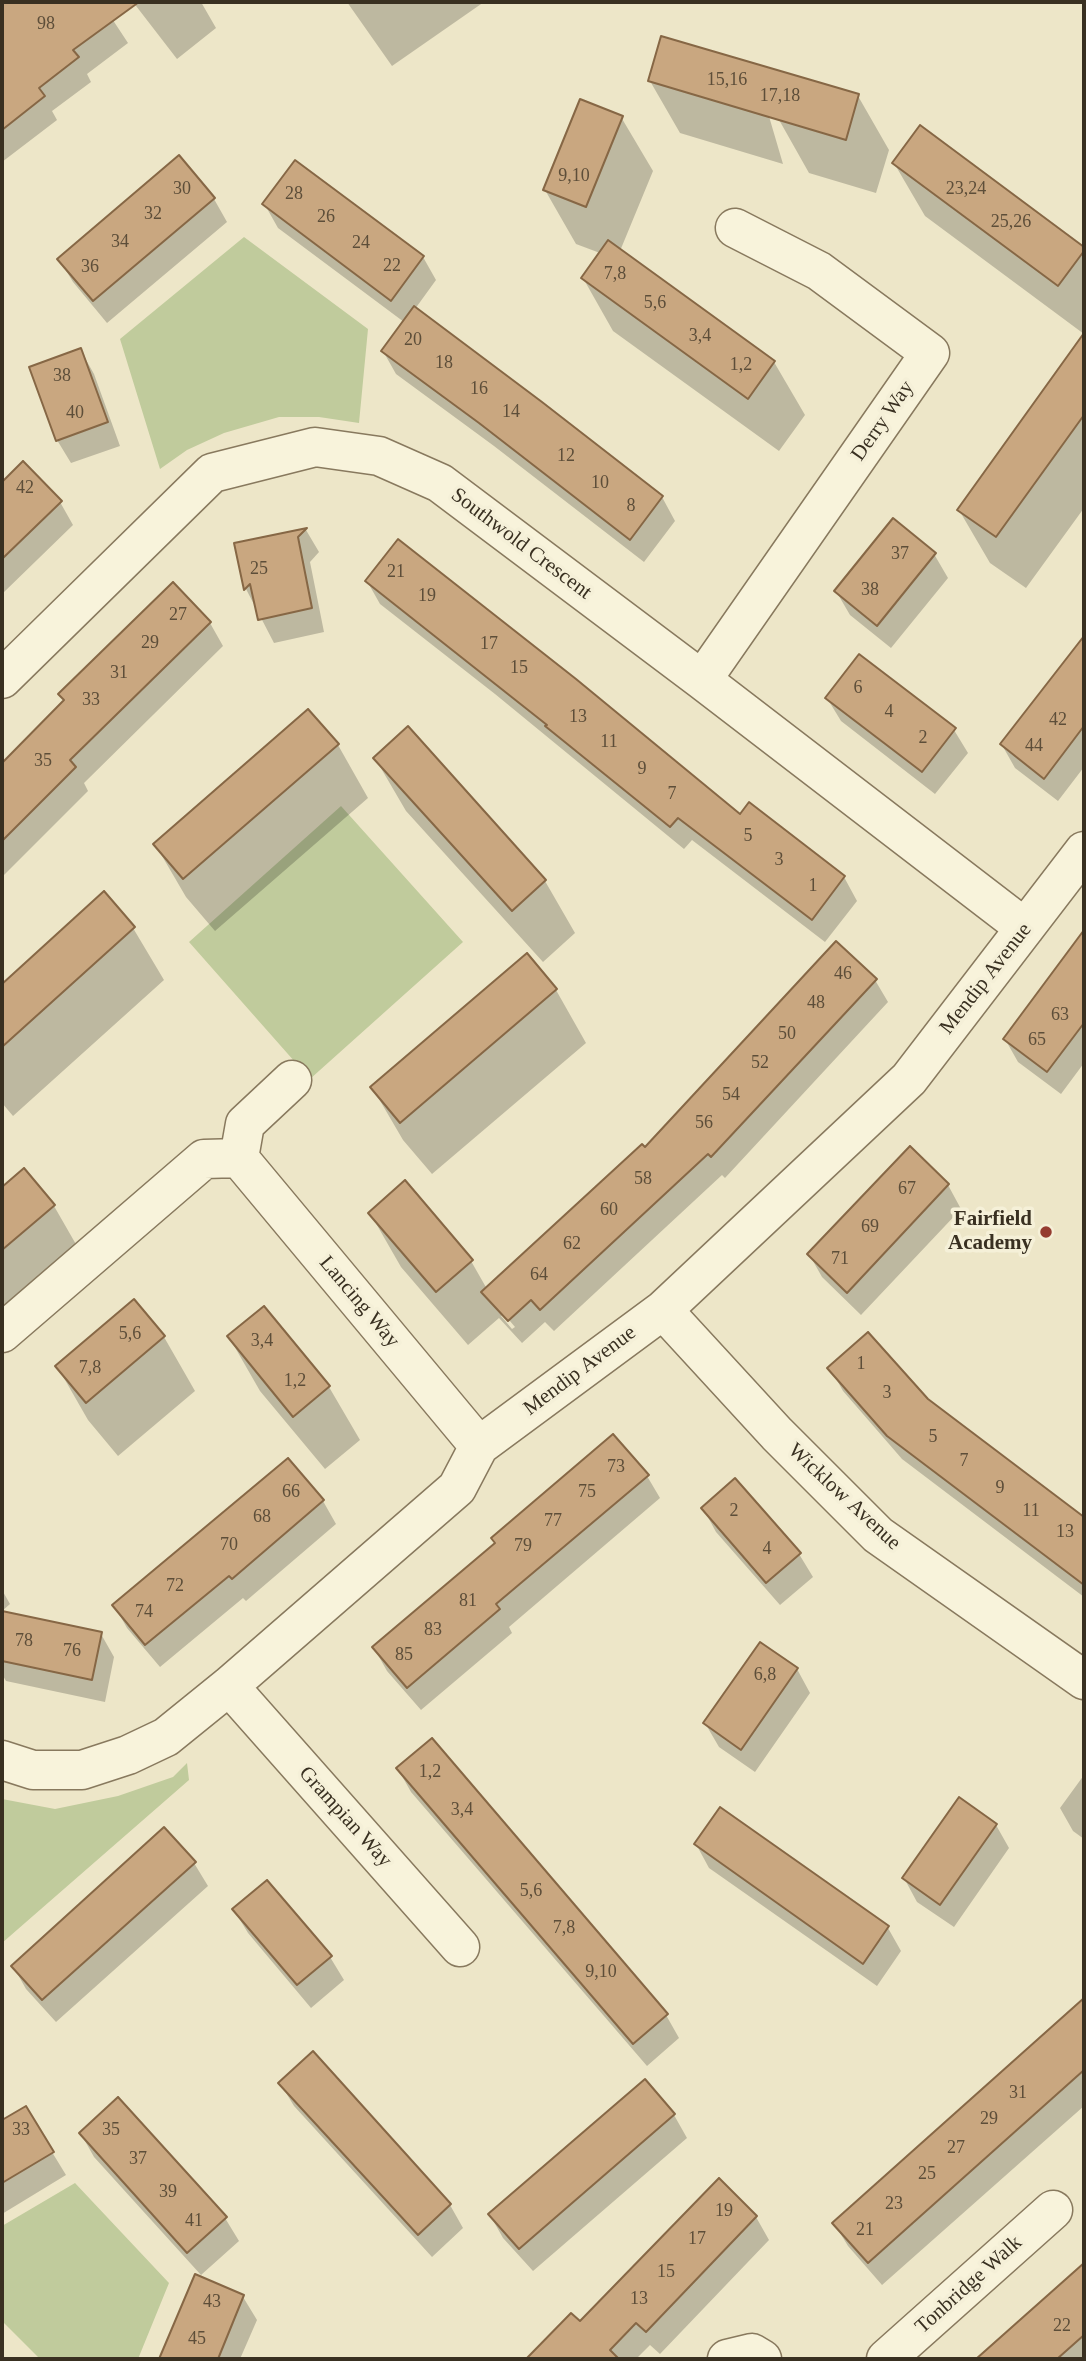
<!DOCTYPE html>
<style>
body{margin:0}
#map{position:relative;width:1086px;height:2361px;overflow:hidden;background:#ede6c8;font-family:"Times New Roman",serif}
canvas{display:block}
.frame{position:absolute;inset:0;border:4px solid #393021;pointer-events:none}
</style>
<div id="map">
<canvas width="1086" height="2361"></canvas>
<div class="frame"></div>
</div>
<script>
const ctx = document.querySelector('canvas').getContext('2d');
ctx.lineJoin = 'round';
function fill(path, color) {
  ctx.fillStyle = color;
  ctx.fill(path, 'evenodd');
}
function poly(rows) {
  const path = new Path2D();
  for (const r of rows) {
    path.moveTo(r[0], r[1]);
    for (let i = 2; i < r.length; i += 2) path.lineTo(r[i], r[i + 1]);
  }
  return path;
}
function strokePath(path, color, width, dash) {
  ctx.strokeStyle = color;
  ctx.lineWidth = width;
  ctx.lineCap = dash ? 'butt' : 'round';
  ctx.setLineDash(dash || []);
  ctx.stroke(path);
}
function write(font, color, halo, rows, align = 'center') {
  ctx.font = font + ' "Times New Roman",serif';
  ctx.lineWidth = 7;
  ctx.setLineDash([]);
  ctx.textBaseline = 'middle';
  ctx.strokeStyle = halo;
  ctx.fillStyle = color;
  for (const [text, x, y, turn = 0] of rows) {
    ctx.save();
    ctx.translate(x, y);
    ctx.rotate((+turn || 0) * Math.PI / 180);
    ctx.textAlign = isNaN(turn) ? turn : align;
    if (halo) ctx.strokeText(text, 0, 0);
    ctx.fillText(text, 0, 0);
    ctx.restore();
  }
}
const green = poly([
 [244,237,368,329,359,423,319,417,279,417,224,433,187,450,160,469,120,339],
 [341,806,463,942,310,1079,189,942],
 [187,1763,189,1780,2,1943,2,1799,55,1809,118,1796,173,1777],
 [75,2183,169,2283,138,2359,40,2359,2,2321,2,2226]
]);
const shadow = poly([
 [17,2,101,2,128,43,87,74,91,82,52,111,57,120,2,162,2,14],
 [133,2,201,2,216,28,177,59],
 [347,2,484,2,392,66],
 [650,81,768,113,783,164,680,133],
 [858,96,889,150,876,193,809,173,778,118],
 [621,117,653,171,620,251,774,362,805,415,779,451,613,331,583,278,600,253,576,244,545,190],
 [920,128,1084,250,1084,334,925,216,894,163],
 [214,199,227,222,107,323,73,282,59,259],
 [265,205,423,257,436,280,415,309,541,403,662,497,675,521,644,562,494,446,396,374,383,351,404,322,278,228],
 [1078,344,1084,349,1084,508,1026,588,990,563,959,510],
 [81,351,94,374,120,446,71,463,57,440],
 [23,464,60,502,73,525,2,594,2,484],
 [306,530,319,552,310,562,324,632,274,643,246,589,236,544],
 [934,554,948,578,891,648,850,615,836,591],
 [367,581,740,816,749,804,844,877,857,901,825,942,692,840,684,849,495,694,380,604],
 [210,623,223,646,84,783,88,791,2,877,2,765,65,702,60,694],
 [1084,639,1084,767,1058,801,1015,768,1002,745],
 [827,698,954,730,968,753,935,794,841,721],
 [308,711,338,745,368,798,215,931,186,897,155,844],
 [375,758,545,881,575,933,543,962,406,811],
 [104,894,133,928,164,980,13,1116,2,1103,2,986],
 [1084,932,1084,1063,1061,1094,1018,1062,1005,1039],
 [527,956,556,990,586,1043,432,1174,403,1140,372,1087],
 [875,980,888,1002,725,1178,722,1175,554,1331,545,1322,522,1343,499,1318,468,1345,401,1267,370,1213,471,1261,487,1289,645,1149],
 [504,1314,515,1327,512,1329,501,1316],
 [910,1149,948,1185,961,1209,861,1315,822,1277,809,1254],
 [24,1171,54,1206,85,1260,2,1318,2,1189],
 [134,1301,164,1337,195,1391,118,1456,88,1420,57,1366],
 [229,1337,329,1387,360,1440,325,1469,260,1391],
 [830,1368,927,1401,1084,1520,1084,1597,902,1459,843,1391],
 [647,1476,660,1498,509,1627,512,1633,421,1710,387,1671,374,1648],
 [323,1501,336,1524,246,1601,243,1598,160,1667,127,1628,114,1605],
 [703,1508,799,1554,813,1577,780,1605,716,1532],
 [2,1590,10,1604,2,1611],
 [2,1613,101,1634,114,1657,105,1702,6,1681,2,1674],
 [797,1669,810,1693,755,1772,719,1747,705,1723],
 [398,1769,666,2015,679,2038,647,2066,411,1792],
 [1084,1775,1084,1839,1073,1831,1060,1808],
 [721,1809,888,1928,901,1951,877,1986,709,1868,696,1844],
 [996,1825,1009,1848,954,1927,917,1902,904,1878],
 [194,1863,208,1886,56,2022,26,1989,13,1966],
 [234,1910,330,1957,344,1980,311,2008,248,1933],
 [1084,2001,1084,2106,882,2285,848,2246,834,2223],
 [312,2054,450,2205,463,2228,432,2257,294,2106,280,2083],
 [645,2082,674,2115,687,2138,533,2271,503,2238,490,2215],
 [25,2108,66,2175,2,2214,2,2122],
 [81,2134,225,2218,239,2241,201,2275,94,2157],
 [756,2217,769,2240,660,2354,650,2345,636,2359,529,2359,571,2315,580,2324],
 [1084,2265,1084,2359,978,2359],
 [196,2276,243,2297,257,2320,240,2359,161,2359]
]);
const building = poly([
 [2,2,139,2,73,50,79,57,39,88,45,96,2,130,2,2],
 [661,36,859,94,846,140,648,81,661,36],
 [580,99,623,116,586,207,543,190,580,99],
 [920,125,1084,247,1084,251,1058,286,892,163,920,125],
 [179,155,215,198,93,301,57,259,179,155],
 [295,160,424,256,391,301,262,204,295,160],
 [608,240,775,361,748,399,581,278,608,240],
 [414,306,542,402,663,496,630,540,479,423,381,351,414,306],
 [1084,333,1084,415,996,537,957,510,1084,333],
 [81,348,108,422,56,441,29,367,81,348],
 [23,461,62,501,2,559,2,482,23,461],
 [893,518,936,553,877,626,834,591,893,518],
 [307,528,298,537,312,608,258,620,250,584,244,590,234,543,307,528],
 [398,539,576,679,740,814,749,802,845,876,812,920,678,818,670,827,545,726,547,725,365,581,398,539],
 [173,582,211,622,70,760,76,767,2,841,2,763,64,700,58,694,173,582],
 [1084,636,1084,726,1044,779,1000,744,1084,636],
 [859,654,956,728,922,772,825,698,859,654],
 [308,709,339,744,183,879,153,844,308,709],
 [408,726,546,880,512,911,373,758,408,726],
 [104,891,135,927,2,1047,2,984,104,891],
 [1084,930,1084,1023,1047,1072,1003,1039,1084,930],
 [836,941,877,979,711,1157,708,1154,540,1310,531,1300,508,1321,481,1292,642,1144,645,1147,836,941],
 [527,953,557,989,400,1123,370,1087,527,953],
 [910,1146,949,1184,847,1293,807,1254,910,1146],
 [24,1168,55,1205,2,1250,2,1187,24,1168],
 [405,1180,473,1260,436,1292,368,1213,405,1180],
 [134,1299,165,1336,86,1403,55,1366,134,1299],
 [264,1306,330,1386,293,1417,227,1336,264,1306],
 [868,1332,928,1399,1084,1517,1084,1585,887,1436,827,1368,868,1332],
 [613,1434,649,1475,496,1604,500,1609,407,1688,372,1647,495,1543,491,1538,613,1434],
 [288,1458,324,1500,232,1579,229,1576,145,1645,112,1605,288,1458],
 [735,1478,801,1553,766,1583,701,1508,735,1478],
 [2,1611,102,1632,92,1680,2,1661,2,1611],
 [760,1642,798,1668,741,1750,703,1723,760,1642],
 [432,1738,668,2014,633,2044,396,1768,432,1738],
 [959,1797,997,1824,940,1905,902,1878,959,1797],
 [720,1807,889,1926,863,1964,694,1844,720,1807],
 [164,1827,196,1862,42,2000,11,1966,164,1827],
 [267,1880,332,1956,297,1985,232,1909,267,1880],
 [1084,1998,1084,2070,868,2263,832,2223,1084,1998],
 [313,2051,451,2204,418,2235,278,2083,313,2051],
 [645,2079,675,2114,519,2249,488,2214,645,2079],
 [118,2097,227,2217,187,2253,79,2133,118,2097],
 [26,2106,54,2152,2,2183,2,2120,26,2106],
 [719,2178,757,2216,646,2332,636,2323,610,2350,619,2359,526,2359,571,2313,580,2321,719,2178],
 [1084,2263,1084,2335,1057,2359,976,2359,1084,2263],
 [195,2274,244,2295,218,2359,159,2359,195,2274]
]);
const minor = poly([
 [2,679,212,473,315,447,379,456,440,483,702,680,1025,928],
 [702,680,930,353,819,271,735,228],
 [239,1158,245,1124,292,1080],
 [663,1310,777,1434,878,1535,1084,1680],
 [2,1333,204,1159,239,1158,479,1446],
 [229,1686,460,1947],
 [2,1760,33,1770,82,1770,128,1755,166,1737,229,1686,457,1488,479,1446,663,1310,909,1079,1084,851],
 [727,2359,752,2353,762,2359],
 [886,2359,1053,2210]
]);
const markers = [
 [1046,1232,7,"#953c30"]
];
const numberNames = [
 ["98",46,24],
 ["15,16",727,80],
 ["17,18",780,96],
 ["9,10",574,176],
 ["30",182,189],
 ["23,24",966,189],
 ["28",294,194],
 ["32",153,214],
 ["26",326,217],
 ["25,26",1011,222],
 ["34",120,242],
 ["24",361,243],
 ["22",392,266],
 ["36",90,267],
 ["7,8",615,274],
 ["5,6",655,303],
 ["3,4",700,336],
 ["20",413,340],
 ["18",444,363],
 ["1,2",741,365],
 ["38",62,376],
 ["16",479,389],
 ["14",511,412],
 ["40",75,413],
 ["12",566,456],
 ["10",600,483],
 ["42",25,488],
 ["8",631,506],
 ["37",900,554],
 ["25",259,569],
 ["21",396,572],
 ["38",870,590],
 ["19",427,596],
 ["27",178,615],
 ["29",150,643],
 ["17",489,644],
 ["15",519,668],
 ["31",119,673],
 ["6",858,688],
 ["33",91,700],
 ["4",889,712],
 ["13",578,717],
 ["42",1058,720],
 ["2",923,738],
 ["11",609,742],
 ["44",1034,746],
 ["35",43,761],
 ["9",642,769],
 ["7",672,794],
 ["5",748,836],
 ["3",779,860],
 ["1",813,886],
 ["46",843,974],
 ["48",816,1003],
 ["63",1060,1015],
 ["50",787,1034],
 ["65",1037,1040],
 ["52",760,1063],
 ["54",731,1095],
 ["56",704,1123],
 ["58",643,1179],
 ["67",907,1189],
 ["60",609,1210],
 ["69",870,1227],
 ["62",572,1244],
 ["71",840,1259],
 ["64",539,1275],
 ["5,6",130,1334],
 ["3,4",262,1341],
 ["1",861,1364],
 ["7,8",90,1368],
 ["1,2",295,1381],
 ["3",887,1393],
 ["5",933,1437],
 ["7",964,1461],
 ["73",616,1467],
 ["9",1000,1488],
 ["66",291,1492],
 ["75",587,1492],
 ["2",734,1511],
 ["11",1031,1511],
 ["68",262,1517],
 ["77",553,1521],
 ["13",1065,1532],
 ["70",229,1545],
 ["79",523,1546],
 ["4",767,1549],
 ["72",175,1586],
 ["81",468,1601],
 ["74",144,1612],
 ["83",433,1630],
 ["78",24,1641],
 ["76",72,1651],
 ["85",404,1655],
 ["6,8",765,1675],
 ["1,2",430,1772],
 ["3,4",462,1810],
 ["5,6",531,1891],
 ["7,8",564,1928],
 ["9,10",601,1972],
 ["31",1018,2093],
 ["29",989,2119],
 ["33",21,2130],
 ["35",111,2130],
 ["27",956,2148],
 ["37",138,2159],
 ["25",927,2174],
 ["39",168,2192],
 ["23",894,2204],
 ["19",724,2211],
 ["41",194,2221],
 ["21",865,2230],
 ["17",697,2239],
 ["15",666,2272],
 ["13",639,2299],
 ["43",212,2302],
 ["22",1062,2326],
 ["45",197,2339]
];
const streetNames = [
 ["Derry Way",883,421,-55],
 ["Southwold Crescent",521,544,37],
 ["Mendip Avenue",986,979,-52],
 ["Lancing Way",359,1302,50],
 ["Mendip Avenue",580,1371,-37],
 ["Wicklow Avenue",844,1497,43],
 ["Grampian Way",345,1817,48],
 ["Tonbridge Walk",969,2285,-42]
];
const poiNames = [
 ["Fairfield",1032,1220],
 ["Academy",1032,1244]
];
fill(green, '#c0cb9c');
fill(shadow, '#0003');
fill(building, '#c9a780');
strokePath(building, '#866745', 2);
strokePath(minor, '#88795e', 41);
strokePath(minor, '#f8f3db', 38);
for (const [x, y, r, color] of markers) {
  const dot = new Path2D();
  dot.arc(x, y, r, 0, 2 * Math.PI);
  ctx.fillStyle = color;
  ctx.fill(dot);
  strokePath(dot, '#f5f0d8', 2.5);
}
write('18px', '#5d4e39', null, numberNames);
write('21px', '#393021', '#f5f0d8', streetNames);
write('bold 21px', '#393021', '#f5f0d8', poiNames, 'right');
</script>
